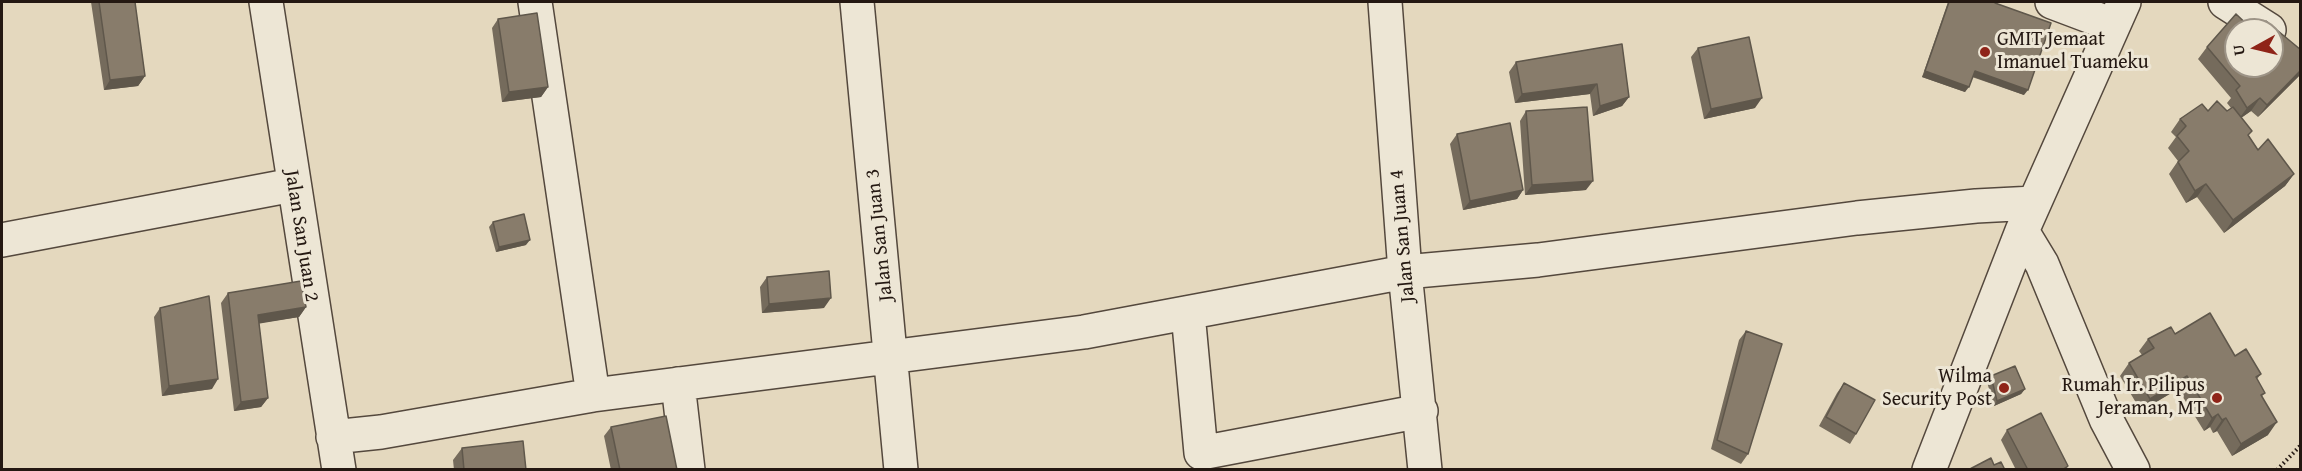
<!DOCTYPE html>
<style>
body{margin:0}
#map{position:relative;width:2302px;height:471px;overflow:hidden;background:#e4d8be;font-family:"Gentium Book Plus",serif}
canvas{display:block}
.frame{position:absolute;inset:0;border:3px solid #241812;pointer-events:none}
.north{position:absolute;left:2224px;top:18px;width:60px;height:60px;box-sizing:border-box;background:#ede6d5;border:2px solid #9d9487;border-radius:50%;rotate:262deg;font-size:16px;font-weight:700;line-height:24px;text-align:center;color:#241812}
.north::after{content:'';display:block;margin:auto;width:21px;height:27px;background:#8f2418;clip-path:polygon(50% 0,100% 100%,50% 72%,0 100%)}
</style>
<div id="map">
<canvas width="2302" height="471"></canvas>
<div class="frame"></div>
<div class="north">U</div>
</div>
<script>
const ctx = document.querySelector('canvas').getContext('2d');
ctx.lineJoin = 'round';
function poly(rows) {
  const path = new Path2D();
  for (const r of rows) {
    path.moveTo(r[0], r[1]);
    for (let i = 2; i < r.length; i += 2) path.lineTo(r[i], r[i + 1]);
  }
  return path;
}
function strokePath(path, color, width, dash) {
  ctx.strokeStyle = color;
  ctx.lineWidth = width;
  ctx.lineCap = dash ? 'butt' : 'round';
  ctx.setLineDash(dash || []);
  ctx.stroke(path);
}
function fill(path, color) {
  ctx.fillStyle = color;
  ctx.fill(path, 'evenodd');
}
function write(font, color, halo, rows, align = 'center') {
  ctx.font = font + ' "Gentium Book Plus",serif';
  ctx.lineWidth = 6;
  ctx.setLineDash([]);
  ctx.textBaseline = 'middle';
  ctx.strokeStyle = halo;
  ctx.fillStyle = color;
  for (const [text, x, y, turn = 0] of rows) {
    ctx.save();
    ctx.translate(x, y);
    ctx.rotate((+turn || 0) * Math.PI / 180);
    ctx.textAlign = isNaN(turn) ? turn : align;
    if (halo) ctx.strokeText(text, 0, 0);
    ctx.fillText(text, 0, 0);
    ctx.restore();
  }
}
const path = poly([
 [2277,470,2300,446]
]);
const street = poly([
 [266,2,339,470],
 [535,2,593,395],
 [857,2,901,470],
 [1385,2,1405,272,1425,470],
 [2052,2,2113,25],
 [2225,2,2269,30],
 [2022,231,2042,264,2106,419,2133,470],
 [2,240,293,185],
 [1188,313,1201,453,1421,411],
 [678,384,688,470],
 [333,437,381,432,593,395,1084,332,1405,272,1538,260,1857,218,1976,206,2034,203],
 [1929,470,2022,231,2124,2]
]);
const wall = poly([
 [91,2,135,2,145,76,138,86,104,90],
 [1948,2,1996,2,2024,95,1972,77,1965,92,1922,77],
 [498,19,548,87,541,97,502,102,492,28],
 [1622,44,1629,97,1622,106,1593,116,1590,94,1515,103,1509,72,1516,62],
 [2207,47,2301,74,2258,117,2251,111,2241,118,2249,136,2258,150,2294,174,2285,186,2224,233,2197,197,2186,203,2169,174,2178,161,2168,148,2176,137,2171,132,2180,119,2208,111,2227,111,2231,108,2227,103,2231,98,2198,59],
 [1698,48,1755,108,1704,119,1691,57],
 [1526,111,1586,190,1525,195,1520,121],
 [1457,134,1523,190,1517,199,1463,210,1450,144],
 [493,222,526,245,496,252,489,227],
 [767,277,824,308,762,313,760,287],
 [228,293,306,307,299,317,259,323,268,398,261,407,234,411,221,303],
 [160,308,212,389,162,396,154,317],
 [1746,331,1748,454,1741,464,1711,449,1739,340],
 [2175,334,2235,356,2261,374,2257,379,2265,393,2262,396,2268,435,2232,456,2217,431,2213,433,2210,427,2204,431,2178,389,2141,411,2120,376,2129,363,2142,355,2139,351,2148,339],
 [1991,376,2025,389,2021,394,1994,406,1987,382],
 [1844,383,1856,434,1850,444,1819,426,1837,393],
 [611,427,677,470,611,470,604,436],
 [2007,430,2068,466,2066,470,2016,470,2001,440],
 [462,448,526,470,454,470,453,460]
]);
const shadedWall = poly([
 [2301,70,2301,74,2258,117,2267,105],
 [1925,71,1969,87,1965,92,1922,77],
 [1975,71,2028,90,2024,95,1971,76],
 [145,76,138,86,104,90,110,80],
 [1597,84,1590,94,1515,103,1522,94],
 [548,87,541,97,502,102,509,92],
 [1629,97,1622,106,1593,116,1600,106],
 [1762,98,1755,108,1704,119,1711,109],
 [2260,98,2251,111,2238,120,2247,108],
 [2294,174,2285,186,2224,233,2233,220],
 [1593,181,1586,190,1525,195,1532,185],
 [2206,184,2197,197,2186,203,2195,191],
 [1523,190,1517,199,1463,210,1470,201],
 [530,240,526,245,496,252,499,247],
 [831,298,824,308,762,313,769,304],
 [306,307,299,317,251,325,258,315],
 [2187,376,2178,389,2141,411,2150,399],
 [218,379,212,389,162,396,169,386],
 [2025,389,2021,394,1994,406,1997,401],
 [268,398,261,407,234,411,241,402],
 [2218,414,2210,427,2204,431,2212,418],
 [2226,418,2217,431,2213,433,2222,420],
 [2277,422,2268,435,2232,456,2241,444]
]);
const building = poly([
 [99,2,135,2,145,76,110,80,99,2],
 [1949,2,1996,2,1995,3,2051,23,2028,90,1975,71,1969,87,1925,71,1949,2],
 [537,13,548,87,509,92,498,19,537,13],
 [2236,14,2253,30,2236,30,2236,66,2272,66,2272,30,2257,30,2266,21,2301,50,2301,70,2267,105,2260,98,2247,108,2236,90,2240,86,2207,47,2236,14],
 [1749,37,1762,98,1711,109,1698,48,1749,37],
 [1622,44,1629,97,1600,106,1597,84,1522,94,1516,62,1622,44],
 [2217,101,2227,111,2233,107,2252,131,2248,135,2258,150,2268,139,2294,174,2233,220,2206,184,2195,191,2178,162,2189,151,2177,136,2186,126,2180,119,2202,104,2208,111,2217,101],
 [1587,107,1593,181,1532,185,1526,111,1587,107],
 [1510,123,1523,190,1470,201,1457,134,1510,123],
 [524,214,530,240,499,247,493,222,524,214],
 [829,271,831,298,769,304,767,277,829,271],
 [301,281,306,307,258,315,268,398,241,402,228,293,301,281],
 [209,296,218,379,169,386,160,308,209,296],
 [2210,313,2235,356,2246,349,2261,374,2256,377,2265,393,2261,395,2277,422,2241,444,2226,418,2222,420,2218,414,2212,418,2187,376,2150,399,2129,363,2154,348,2148,339,2171,327,2175,334,2210,313],
 [1746,331,1782,344,1748,454,1717,440,1746,331],
 [2015,366,2025,389,1997,401,1991,376,2015,366],
 [1844,383,1875,400,1856,434,1826,417,1844,383],
 [2041,413,2068,466,2062,470,2028,470,2007,430,2041,413],
 [666,416,677,470,620,470,611,427,666,416],
 [523,441,526,470,464,470,462,448,523,441],
 [1991,458,1994,465,2001,462,2005,470,1968,470,1991,458]
]);
const markers = [
 [1985,52,6,"#8f2418"],
 [2004,388,6,"#8f2418"],
 [2217,398,6,"#8f2418"]
];
const poiNames = [
 ["GMIT Jemaat",1997,40,"left"],
 ["Imanuel Tuameku",1997,63,"left"],
 ["Wilma",1992,377],
 ["Security Post",1992,400],
 ["Rumah Ir. Pilipus",2205,386],
 ["Jeraman, MT",2205,409]
];
const streetNames = [
 ["Jalan San Juan 3",880,235,-96],
 ["Jalan San Juan 2",301,236,81],
 ["Jalan San Juan 4",1403,236,-95]
];
strokePath(street, '#54483d', 36);
strokePath(path, '#241812', 4, [1.5, 3]);
strokePath(street, '#ede6d5', 33);
fill(wall, '#756b5c');
fill(shadedWall, '#5f574b');
fill(building, '#887c6b');
strokePath(building, '#5f574b', 1.5);
for (const [x, y, r, color] of markers) {
  const dot = new Path2D();
  dot.arc(x, y, r, 0, 2 * Math.PI);
  ctx.fillStyle = color;
  ctx.fill(dot);
  strokePath(dot, '#ede6d5', 2);
}
write('20px', '#241812', '#ede6d5', poiNames, 'right');
write('20px', '#241812', '#ede6d5', streetNames);
</script>
